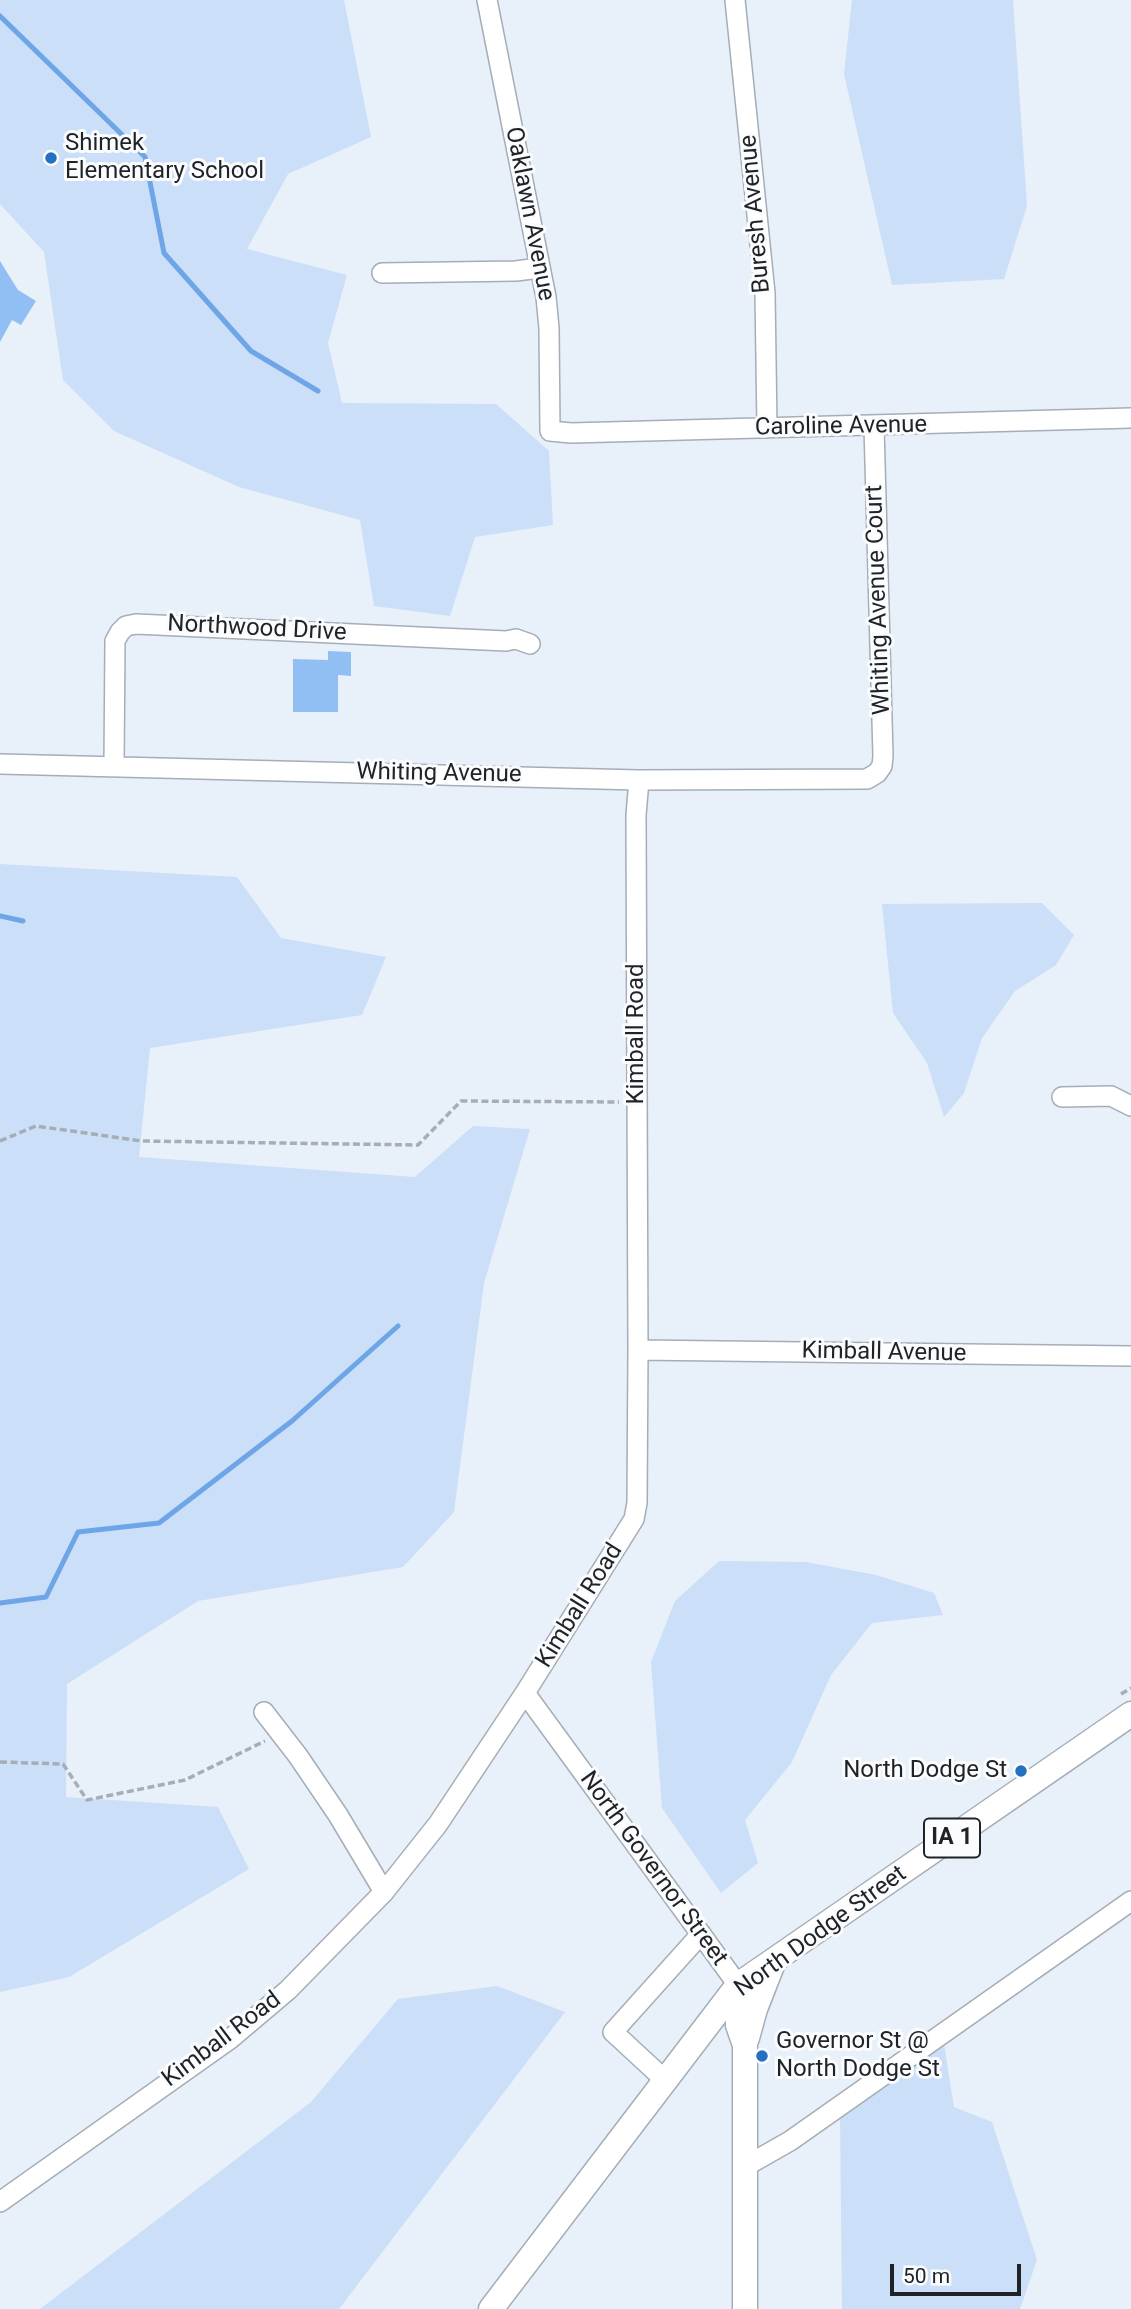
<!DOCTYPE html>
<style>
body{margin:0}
#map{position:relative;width:1131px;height:2309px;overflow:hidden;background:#e8f0fa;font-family:Roboto,sans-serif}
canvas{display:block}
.scale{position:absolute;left:890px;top:2264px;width:131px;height:32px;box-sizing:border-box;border:4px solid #1f2226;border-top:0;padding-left:9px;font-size:21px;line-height:24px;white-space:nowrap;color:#1f2226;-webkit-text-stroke:5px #fbfcfe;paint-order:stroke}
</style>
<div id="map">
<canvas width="1131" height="2309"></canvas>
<div class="scale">50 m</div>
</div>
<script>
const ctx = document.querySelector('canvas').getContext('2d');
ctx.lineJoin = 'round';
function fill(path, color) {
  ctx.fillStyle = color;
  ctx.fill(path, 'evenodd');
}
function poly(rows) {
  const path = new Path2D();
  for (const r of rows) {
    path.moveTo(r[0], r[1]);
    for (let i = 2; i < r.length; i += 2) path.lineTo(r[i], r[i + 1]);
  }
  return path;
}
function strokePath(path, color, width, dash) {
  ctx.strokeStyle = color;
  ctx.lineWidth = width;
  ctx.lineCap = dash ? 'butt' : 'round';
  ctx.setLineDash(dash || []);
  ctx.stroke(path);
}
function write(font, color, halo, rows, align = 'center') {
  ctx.font = font + ' Roboto,sans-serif';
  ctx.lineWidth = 6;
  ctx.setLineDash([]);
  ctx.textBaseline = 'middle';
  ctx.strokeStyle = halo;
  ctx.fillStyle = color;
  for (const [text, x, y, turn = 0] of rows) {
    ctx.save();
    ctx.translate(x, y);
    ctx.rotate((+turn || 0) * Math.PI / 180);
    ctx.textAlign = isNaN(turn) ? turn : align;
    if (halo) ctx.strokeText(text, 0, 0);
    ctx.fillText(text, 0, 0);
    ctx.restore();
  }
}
const green = poly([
 [0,0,344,0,371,137,288,174,247,249,347,275,328,343,342,403,496,404,549,451,553,525,475,537,450,616,374,606,360,520,239,487,114,431,63,380,44,252,0,204],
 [852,0,1013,0,1027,206,1004,279,892,285,844,74],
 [0,864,237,877,281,938,386,957,362,1015,150,1048,139,1157,415,1177,473,1126,530,1129,484,1283,454,1512,403,1567,198,1601,67,1684,66,1797,218,1807,249,1869,69,1977,0,1992],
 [1042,903,1074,935,1056,965,1015,991,982,1038,964,1093,944,1117,927,1063,893,1013,882,904],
 [719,1561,806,1562,876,1575,934,1593,943,1615,872,1623,831,1675,792,1762,745,1820,758,1863,721,1893,662,1808,651,1662,675,1601],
 [497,1986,565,2012,339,2309,40,2309,311,2102,398,1999],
 [944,2044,954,2107,992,2122,1037,2260,1020,2309,842,2309,840,2115]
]);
const stream = poly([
 [0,16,145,157,164,253,251,351,318,391],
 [0,916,23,921],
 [0,1603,46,1597,78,1532,159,1523,292,1421,398,1326]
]);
const building = poly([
 [0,261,18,290,36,301,21,325,12,320,0,342],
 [328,651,351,652,351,676,338,675,338,712,293,712,293,659,328,660]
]);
const path = poly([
 [0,1141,36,1126,142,1141,418,1145,461,1101,619,1102],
 [1121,1694,1131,1688],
 [0,1762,63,1764,87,1800,185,1780,265,1741]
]);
const minor = poly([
 [487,0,546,297,549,328,550,431,571,433,1131,418],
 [735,0,765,293,767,428],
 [382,273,516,271,539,268],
 [0,764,639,780,867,779,877,773,882,766,883,756,874,426],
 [114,766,115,641,120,632,126,626,136,624,506,641,516,639,530,644],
 [1062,1097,1111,1096,1131,1106],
 [638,1350,1131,1356],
 [525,1693,738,1985],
 [264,1712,298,1756,338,1815,384,1892],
 [666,2081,613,2032,701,1934],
 [746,2166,790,2141,1131,1901],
 [0,2202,230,2039,288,1990,384,1892,438,1824,525,1693,634,1519,637,1503,638,1350,636,815,639,780]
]);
const major = poly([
 [738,1985,738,2025,745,2045,745,2309],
 [747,2038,755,2009,773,1963],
 [491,2309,738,1985,1131,1714]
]);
const markers = [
 [51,158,7,"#2471c1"],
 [1021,1771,7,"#2471c1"],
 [762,2056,7,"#2471c1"]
];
const shields = [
 [952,1838,56]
];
const shieldNames = [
 ["IA 1",952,1838]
];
const poiNames = [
 ["Shimek",65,144],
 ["Elementary School",65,172],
 ["North Dodge St",1007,1771,"right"],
 ["Governor St @",776,2042],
 ["North Dodge St",776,2070]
];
const streetNames = [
 ["Oaklawn Avenue",529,214,79],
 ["Buresh Avenue",756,214,-95],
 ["Caroline Avenue",841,427,-1],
 ["Whiting Avenue Court",879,600,-92],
 ["Northwood Drive",257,629,3],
 ["Whiting Avenue",439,774,1],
 ["Kimball Road",637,1034,-90],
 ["Kimball Avenue",884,1353,1],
 ["Kimball Road",580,1606,-58],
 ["North Governor Street",653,1869,54],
 ["North Dodge Street",821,1932,-36],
 ["Kimball Road",222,2040,-37]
];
fill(green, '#cbdff8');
strokePath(stream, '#6da5e6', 5);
fill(building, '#92bff3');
strokePath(minor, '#a5adb6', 22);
strokePath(major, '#a5adb6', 27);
strokePath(path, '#a6adb5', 3.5, [7, 3.5]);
strokePath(minor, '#fff', 19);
strokePath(major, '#fff', 24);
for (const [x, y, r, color] of markers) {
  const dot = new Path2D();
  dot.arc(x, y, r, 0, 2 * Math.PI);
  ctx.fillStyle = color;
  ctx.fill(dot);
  strokePath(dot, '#fbfcfe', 2.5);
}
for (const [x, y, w] of shields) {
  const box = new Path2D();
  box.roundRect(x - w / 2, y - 19.5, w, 39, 5);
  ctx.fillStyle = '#fbfcfe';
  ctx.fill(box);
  strokePath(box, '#1f2226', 2);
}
write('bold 23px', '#1f2226', null, shieldNames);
write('24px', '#1f2226', '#fbfcfe', poiNames, 'left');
write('24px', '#1f2226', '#fbfcfe', streetNames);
</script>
